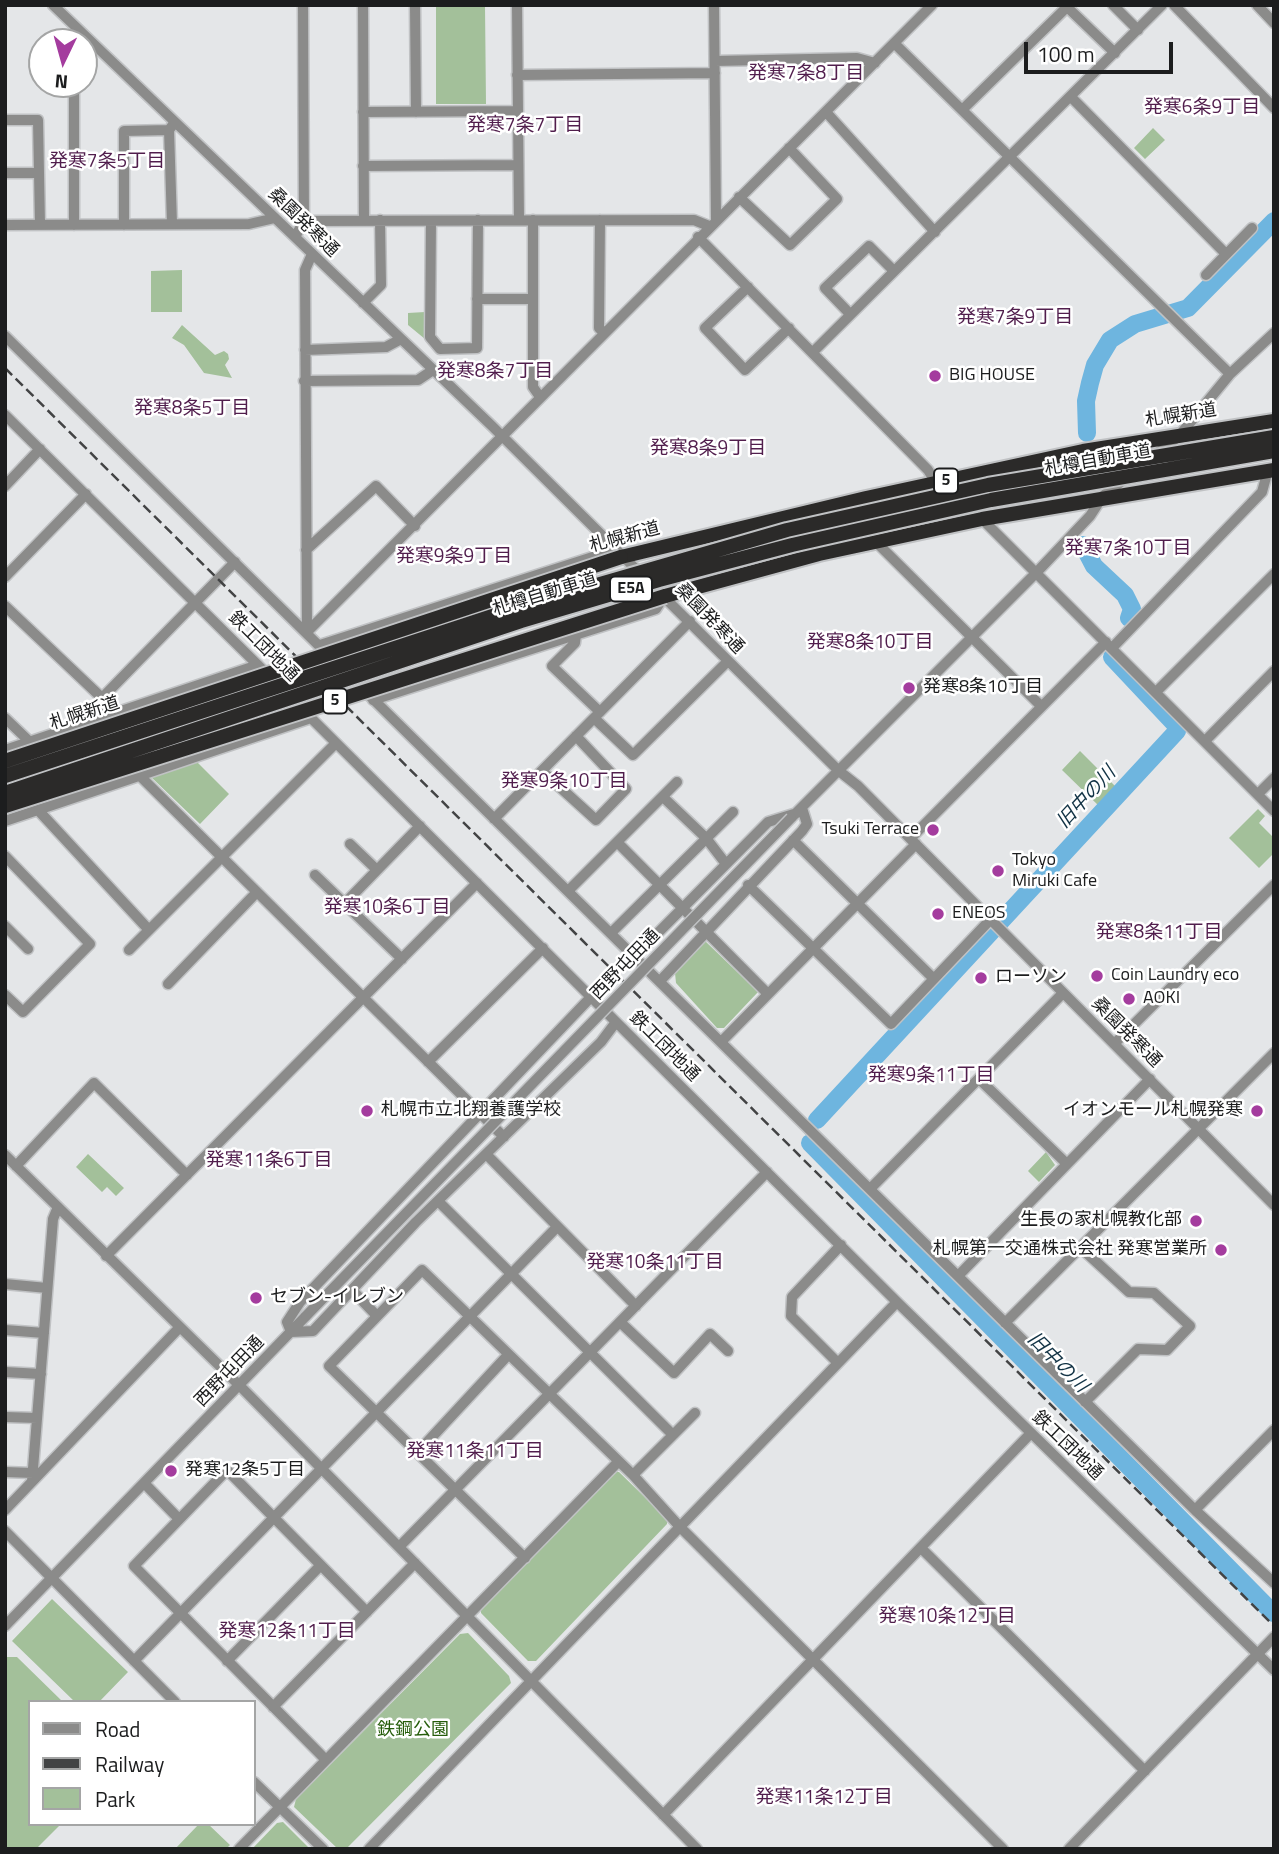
<!DOCTYPE html>
<meta charset="utf-8">
<style>
body{margin:0}
#map{position:relative;width:1279px;height:1854px;overflow:hidden;background:#e4e6e8;font-family:"Titillium Web",sans-serif}
canvas{display:block}
.frame{position:absolute;inset:0;border:7px solid #1c1d1e;pointer-events:none}
.legend{position:absolute;left:28px;top:1700px;width:228px;height:126px;box-sizing:border-box;background:#fff;border:2px solid #a4a5a5;margin:0;padding:9px 12px;list-style:none;font-size:21px;color:#1c1d1e}
.legend li{display:flex;align-items:center;gap:14px;height:35px}
.legend b{width:35px;border:2px solid #a4a5a5}
.north{position:absolute;left:28px;top:28px;width:70px;height:70px;box-sizing:border-box;background:#fff;border:2px solid #a4a5a5;border-radius:50%;rotate:185deg;font-size:19px;font-weight:700;line-height:28px;text-align:center;color:#1c1d1e}
.north::after{content:'';display:block;margin:auto;width:24px;height:32px;background:#a43c9e;clip-path:polygon(50% 0,100% 100%,50% 72%,0 100%)}
.scale{position:absolute;left:1024px;top:42px;width:149px;height:32px;box-sizing:border-box;border:4px solid #1c1d1e;border-top:0;padding-left:9px;font-size:21px;line-height:24px;white-space:nowrap;color:#1c1d1e;-webkit-text-stroke:5px #fff;paint-order:stroke}
</style>
<div id="map">
<canvas width="1279" height="1854"></canvas>
<div class="frame"></div>
<ul class="legend">
<li><b style="height:9px;background:#8b8b8a"></b>Road</li>
<li><b style="height:9px;background:#424344"></b>Railway</li>
<li><b style="height:19px;background:#a3c09a"></b>Park</li>
</ul>
<div class="north">N</div>
<div class="scale">100 m</div>
</div>
<script>
const ctx = document.querySelector('canvas').getContext('2d');
ctx.lineJoin = 'round';
function fill(path, color) {
  ctx.fillStyle = color;
  ctx.fill(path, 'evenodd');
}
function poly(rows) {
  const path = new Path2D();
  for (const r of rows) {
    path.moveTo(r[0], r[1]);
    for (let i = 2; i < r.length; i += 2) path.lineTo(r[i], r[i + 1]);
  }
  return path;
}
function strokePath(path, color, width, dash) {
  ctx.strokeStyle = color;
  ctx.lineWidth = width;
  ctx.lineCap = dash ? 'butt' : 'round';
  ctx.setLineDash(dash || []);
  ctx.stroke(path);
}
function write(font, color, halo, rows, align = 'center') {
  ctx.font = font + ' "Titillium Web","Noto Sans JP",sans-serif';
  ctx.lineWidth = 5;
  ctx.setLineDash([]);
  ctx.textBaseline = 'middle';
  ctx.strokeStyle = halo;
  ctx.fillStyle = color;
  for (const [text, x, y, turn = 0] of rows) {
    ctx.save();
    ctx.translate(x, y);
    ctx.rotate((+turn || 0) * Math.PI / 180);
    ctx.textAlign = isNaN(turn) ? turn : align;
    if (halo) ctx.strokeText(text, 0, 0);
    ctx.fillText(text, 0, 0);
    ctx.restore();
  }
}
const green = poly([
 [436,6,485,6,486,104,436,104],
 [1153,128,1165,140,1145,159,1134,148],
 [182,270,182,312,151,312,151,271],
 [425,312,425,339,408,325,408,313],
 [182,325,215,355,224,351,228,354,229,359,225,365,232,378,204,373,184,345,172,338],
 [1080,751,1118,789,1100,807,1062,770],
 [197,762,229,794,200,824,151,777],
 [1258,809,1265,816,1259,823,1274,838,1274,853,1259,868,1229,838],
 [705,941,758,992,724,1028,717,1028,676,983,675,973],
 [1046,1152,1055,1165,1039,1182,1028,1171],
 [88,1154,124,1188,116,1196,107,1187,102,1192,76,1167],
 [614,1472,619,1472,667,1519,667,1524,536,1661,528,1661,481,1613,481,1608],
 [52,1599,128,1672,99,1702,75,1702,12,1641],
 [468,1633,509,1676,511,1683,346,1849,338,1849,294,1807,296,1799,460,1634],
 [5,1657,17,1657,63,1702,30,1702,30,1824,61,1824,36,1849,5,1849],
 [283,1822,310,1849,252,1849,277,1823],
 [199,1824,208,1824,230,1845,226,1849,175,1849]
]);
const river = poly([
 [1087,433,1086,401,1090,383,1095,365,1110,340,1135,324,1188,308,1274,221],
 [1083,545,1094,566,1125,595,1132,609,1129,618],
 [817,1120,1177,731,1175,724,1112,657],
 [810,1143,1273,1613]
]);
const minor = poly([
 [53,5,492,426,839,771,858,786,1274,1205],
 [363,5,364,220],
 [415,5,416,112],
 [517,5,519,219],
 [714,5,716,220],
 [1065,5,1115,53],
 [1113,5,1138,30],
 [1174,5,1274,108],
 [1257,5,1274,23],
 [894,43,1230,374],
 [715,61,857,58,875,63],
 [517,75,715,73],
 [74,84,74,225],
 [1071,97,1226,254],
 [962,110,1067,7],
 [363,112,517,111],
 [826,112,935,232],
 [5,120,38,120,40,225],
 [169,130,172,224],
 [363,166,516,165],
 [5,173,39,173],
 [739,197,790,245,837,199,789,148],
 [533,220,533,387,540,397],
 [600,220,599,328,604,333],
 [304,221,694,220,709,226],
 [431,221,430,337,440,349,477,348,478,220],
 [5,225,249,224,275,218],
 [124,225,124,131,169,130,175,122],
 [295,237,304,221,303,5],
 [698,237,928,470,936,483],
 [1206,275,1252,228],
 [748,287,705,328,745,370,789,328],
 [477,299,533,299],
 [363,303,381,285,380,220],
 [850,314,825,288,869,246,894,271],
 [5,336,1195,1510,1274,1583],
 [305,350,386,347,401,339],
 [813,352,1162,5],
 [304,381,418,380,433,370],
 [5,415,271,678],
 [5,486,40,449],
 [982,519,1274,811],
 [876,542,1041,706],
 [306,550,376,486,415,526],
 [5,577,86,494],
 [5,606,102,698],
 [307,631,305,270,312,254],
 [307,632,932,5],
 [576,635,575,643,552,666,600,712],
 [320,645,602,554,620,557],
 [1112,648,1262,492,1268,470],
 [1157,691,1274,574],
 [373,700,656,609,664,596],
 [301,708,897,1302,1274,1670],
 [5,718,30,742],
 [594,718,633,755,728,661],
 [95,720,102,698,235,562],
 [1205,741,1274,671],
 [5,750,258,665],
 [542,771,596,820,626,789,576,736],
 [140,776,504,1137],
 [1258,794,1274,778],
 [663,797,706,838,726,864],
 [38,810,149,930],
 [791,818,1036,573,1090,516,1103,496,1179,436,1230,374,1274,333],
 [494,819,690,621],
 [5,821,311,718],
 [911,838,1106,642],
 [793,840,934,979],
 [618,843,768,994],
 [350,844,377,870],
 [5,856,90,944,23,1012,5,995],
 [315,875,402,959],
 [748,885,891,1024,990,920],
 [568,891,677,782],
 [345,903,420,826],
 [5,926,28,949],
 [611,933,733,812],
 [129,950,336,743],
 [635,956,768,822,797,813],
 [660,981,802,831,807,824,802,808],
 [168,984,257,892],
 [591,997,300,1302,287,1322,291,1332,313,1331,416,1222,601,1042,616,1022],
 [721,1042,916,844],
 [1114,1044,1274,885],
 [428,1062,543,948],
 [979,1079,1066,1163],
 [486,1154,636,1306],
 [5,1155,239,1385,697,1849],
 [16,1166,94,1083,187,1175],
 [870,1189,1063,993],
 [438,1201,673,1435],
 [1080,1247,1129,1292,1154,1293,1190,1326,1167,1350,1138,1349,1085,1402],
 [106,1256,477,883],
 [958,1276,1150,1079],
 [5,1284,47,1288],
 [352,1290,377,1316],
 [620,1322,674,1373,710,1334,728,1351],
 [1005,1323,1274,1053],
 [5,1330,44,1333],
 [838,1363,791,1316,792,1297,841,1245],
 [5,1372,41,1374],
 [5,1417,37,1418],
 [418,1452,508,1355],
 [5,1472,33,1473],
 [633,1475,695,1413],
 [32,1481,53,1219,58,1207],
 [145,1484,179,1519],
 [5,1510,179,1328],
 [1195,1510,1274,1430],
 [5,1531,175,1702],
 [399,1547,767,1172],
 [921,1548,1145,1771],
 [525,1558,329,1366,422,1270,633,1475,680,1527,1003,1849],
 [5,1626,306,1316],
 [134,1661,557,1227],
 [227,1661,320,1566],
 [273,1707,415,1563],
 [326,1760,134,1566,227,1470,367,1612],
 [254,1782,323,1849],
 [663,1815,1031,1433],
 [239,1849,618,1462],
 [369,1849,897,1302],
 [1069,1849,1274,1637]
]);
const highway = poly([
 [621,557,866,498,1083,451,1274,421],
 [665,596,819,554,982,519,1274,470]
]);
const rail = poly([
 [5,368,1274,1626]
]);
const minorBridge = poly([
 [306,1316,791,818]
]);
const highwayBridge = poly([
 [5,761,621,557],
 [5,776,517,608,787,530,988,485,1274,437],
 [5,793,521,621,659,580,792,545,991,500,1274,451],
 [5,806,665,596]
]);
const markers = [
 [935,376,7,"#a43c9e"],
 [909,688,7,"#a43c9e"],
 [933,830,7,"#a43c9e"],
 [998,871,7,"#a43c9e"],
 [938,914,7,"#a43c9e"],
 [1097,976,7,"#a43c9e"],
 [981,978,7,"#a43c9e"],
 [1129,999,7,"#a43c9e"],
 [367,1111,7,"#a43c9e"],
 [1257,1111,7,"#a43c9e"],
 [1196,1221,7,"#a43c9e"],
 [1221,1250,7,"#a43c9e"],
 [256,1298,7,"#a43c9e"],
 [171,1471,7,"#a43c9e"]
];
const shields = [
 [946,481,24],
 [631,589,42],
 [335,701,24]
];
const shieldNames = [
 ["5",946,481],
 ["E5A",631,589],
 ["5",335,701]
];
const streetNames = [
 ["桑園発寒通",303,223,44],
 ["札幌新道",1181,416,-9],
 ["札樽自動車道",1098,461,-10],
 ["札幌新道",625,538,-15],
 ["札樽自動車道",545,595,-17],
 ["桑園発寒通",709,619,46],
 ["鉄工団地通",263,647,45],
 ["札幌新道",85,714,-18],
 ["西野屯田通",626,965,-46],
 ["桑園発寒通",1126,1033,45],
 ["鉄工団地通",664,1047,45],
 ["西野屯田通",230,1372,-46],
 ["鉄工団地通",1067,1446,44]
];
const poiNames = [
 ["BIG HOUSE",949,376],
 ["発寒8条10丁目",923,688],
 ["Tsuki Terrace",919,830,"right"],
 ["Tokyo",1012,861],
 ["Miruki Cafe",1012,882],
 ["ENEOS",952,914],
 ["Coin Laundry eco",1111,976],
 ["ローソン",995,978],
 ["AOKI",1143,999],
 ["札幌市立北翔養護学校",381,1111],
 ["イオンモール札幌発寒",1243,1111,"right"],
 ["生長の家札幌教化部",1182,1221,"right"],
 ["札幌第一交通株式会社 発寒営業所",1207,1250,"right"],
 ["セブン-イレブン",270,1298],
 ["発寒12条5丁目",185,1471]
];
const parkNames = [
 ["鉄鋼公園",413,1731]
];
const neighbourhoodNames = [
 ["発寒7条8丁目",806,74],
 ["発寒6条9丁目",1202,108],
 ["発寒7条7丁目",525,126],
 ["発寒7条5丁目",107,162],
 ["発寒7条9丁目",1015,318],
 ["発寒8条7丁目",495,372],
 ["発寒8条5丁目",192,409],
 ["発寒8条9丁目",708,449],
 ["発寒7条10丁目",1128,549],
 ["発寒9条9丁目",454,557],
 ["発寒8条10丁目",870,643],
 ["発寒9条10丁目",564,782],
 ["発寒10条6丁目",387,908],
 ["発寒8条11丁目",1159,933],
 ["発寒9条11丁目",931,1076],
 ["発寒11条6丁目",269,1161],
 ["発寒10条11丁目",655,1263],
 ["発寒11条11丁目",475,1452],
 ["発寒10条12丁目",947,1617],
 ["発寒12条11丁目",287,1632],
 ["発寒11条12丁目",824,1798]
];
const waterNames = [
 ["旧中の川",1087,798,-47],
 ["旧中の川",1057,1363,45]
];
fill(green, '#a3c09a');
strokePath(river, '#6eb5df', 18);
strokePath(minor, '#c0c2c4', 13);
strokePath(highway, '#c0c2c4', 18);
strokePath(minor, '#8b8b8a', 10);
strokePath(highway, '#2b2a29', 14);
strokePath(rail, '#424344', 2.5, [10, 5]);
strokePath(minorBridge, '#c0c2c4', 13, []);
strokePath(highwayBridge, '#c0c2c4', 18, []);
strokePath(minorBridge, '#8b8b8a', 10);
strokePath(highwayBridge, '#2b2a29', 14);
for (const [x, y, r, color] of markers) {
  const dot = new Path2D();
  dot.arc(x, y, r, 0, 2 * Math.PI);
  ctx.fillStyle = color;
  ctx.fill(dot);
  strokePath(dot, '#fff', 2.5);
}
for (const [x, y, w] of shields) {
  const box = new Path2D();
  box.roundRect(x - w / 2, y - 12.5, w, 25, 5);
  ctx.fillStyle = '#fff';
  ctx.fill(box);
  strokePath(box, '#1c1d1e', 2);
}
write('bold 16px', '#1c1d1e', null, shieldNames);
write('18px', '#1c1d1e', '#fff', streetNames);
write('18px', '#1c1d1e', '#fff', poiNames, 'left');
write('18px', '#265d0b', '#fff', parkNames);
write('19px', '#511e4d', '#fff', neighbourhoodNames);
write('italic 19px', '#123345', '#fff', waterNames);
</script>
